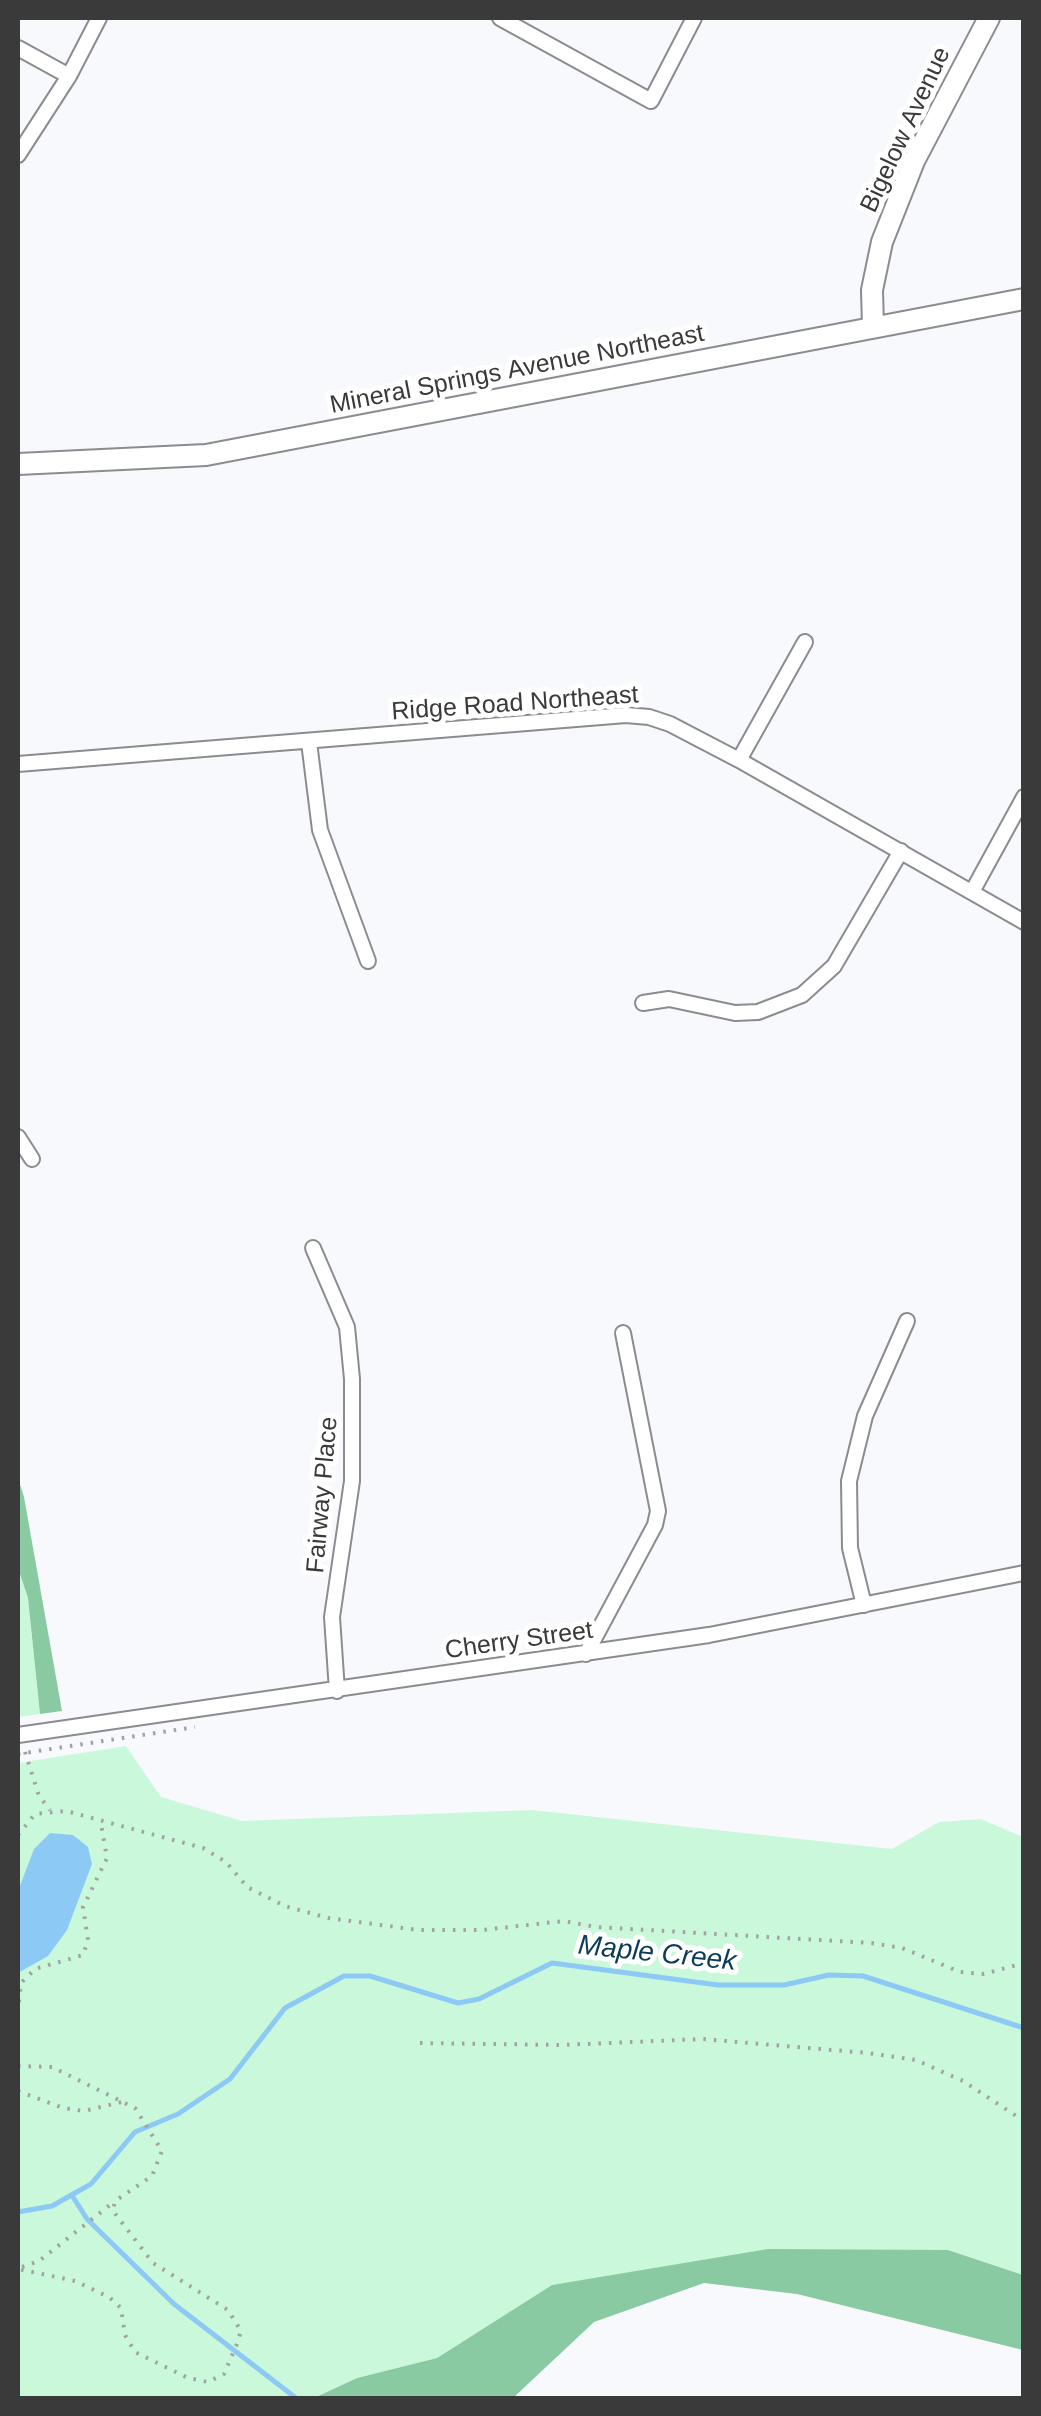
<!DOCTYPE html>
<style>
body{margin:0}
#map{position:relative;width:1041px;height:2416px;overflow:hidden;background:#f8f9fd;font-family:Helvetica,sans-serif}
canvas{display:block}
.frame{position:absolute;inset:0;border:20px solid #3a3a3b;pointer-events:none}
</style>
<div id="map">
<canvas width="1041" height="2416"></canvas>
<div class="frame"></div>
</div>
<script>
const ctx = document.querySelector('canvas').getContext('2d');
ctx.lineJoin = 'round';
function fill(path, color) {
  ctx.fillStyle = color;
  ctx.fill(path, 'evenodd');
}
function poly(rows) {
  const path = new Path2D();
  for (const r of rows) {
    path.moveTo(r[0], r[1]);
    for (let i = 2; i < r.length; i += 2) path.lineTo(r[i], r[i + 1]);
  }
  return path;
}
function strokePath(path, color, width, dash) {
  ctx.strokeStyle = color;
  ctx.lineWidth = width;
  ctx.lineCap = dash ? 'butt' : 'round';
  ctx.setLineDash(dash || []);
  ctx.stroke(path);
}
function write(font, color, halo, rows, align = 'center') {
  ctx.font = font + ' Helvetica,sans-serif';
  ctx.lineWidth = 10;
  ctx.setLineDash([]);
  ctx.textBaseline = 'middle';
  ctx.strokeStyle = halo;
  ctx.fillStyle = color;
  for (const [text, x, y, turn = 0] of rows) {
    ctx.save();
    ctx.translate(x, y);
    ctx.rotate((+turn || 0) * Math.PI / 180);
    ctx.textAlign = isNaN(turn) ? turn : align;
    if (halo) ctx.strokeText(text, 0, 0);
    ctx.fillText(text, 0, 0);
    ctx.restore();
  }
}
const green = poly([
 [18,1568,28,1598,40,1714,18,1717],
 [126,1746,161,1797,242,1821,532,1810,892,1849,939,1822,981,1819,1023,1837,1023,2275,948,2250,552,2285,437,2358,357,2378,314,2398,18,2398,18,1763]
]);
const forest = poly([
 [18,1478,24,1497,62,1711,40,1714,28,1598,18,1568],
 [768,2249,948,2250,1023,2275,1023,2350,797,2294,704,2283,594,2322,513,2398,314,2398,357,2378,437,2358,552,2285]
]);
const water = poly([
 [50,1833,73,1835,88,1847,92,1864,67,1930,48,1956,18,1973,18,1891,34,1849]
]);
const stream = poly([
 [73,2197,87,2219,174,2304,296,2398],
 [18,2212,52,2206,91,2184,135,2132,178,2114,230,2079,285,2008,344,1976,370,1976,458,2003,479,1999,552,1963,718,1985,784,1985,829,1975,863,1976,1024,2028]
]);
const path = poly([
 [25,1752,39,1796,50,1810],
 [18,1754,195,1727],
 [18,1835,35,1814,66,1811,203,1848,226,1862,247,1887,285,1906,328,1918,418,1930,482,1930,564,1921,596,1927,871,1943,902,1948,960,1972,984,1974,1024,1963],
 [19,2002,21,1983,35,1969,83,1955,88,1940,83,1907,107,1858,101,1824],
 [420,2043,562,2045,702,2039,868,2053,916,2060,963,2081,1024,2121],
 [18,2066,52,2067,135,2108,162,2151,152,2176,115,2201,113,2211,153,2263,228,2310,241,2331,237,2344,224,2374,208,2382,188,2378,135,2352,125,2335,121,2308,109,2297,75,2281,18,2269],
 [18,2091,63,2108,84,2111,126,2101],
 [22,2267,39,2261,115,2201]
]);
const street = poly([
 [500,18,651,101,694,18],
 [18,48,69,76],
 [18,155,69,76,99,18],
 [309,742,320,830,368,961],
 [739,760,805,642],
 [18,764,626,715,649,717,670,724,739,760,1024,922],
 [972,892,1024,797],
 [643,1003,669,999,735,1013,758,1012,802,995,834,966,901,851],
 [18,1137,32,1159],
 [313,1248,347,1327,352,1379,352,1481,332,1617,337,1691],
 [864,1605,850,1548,849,1481,865,1416,907,1321],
 [586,1654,655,1525,658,1511,623,1333],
 [18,1735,709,1635,1024,1573]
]);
const secondary = poly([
 [873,327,872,290,882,242,914,161,989,18],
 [18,464,206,455,1024,299]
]);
const streetNames = [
 ["Bigelow Avenue",906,130,-65],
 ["Mineral Springs Avenue Northeast",517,370,-11],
 ["Ridge Road Northeast",515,704,-4],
 ["Fairway Place",323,1495,-85],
 ["Cherry Street",519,1641,-8]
];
const waterNames = [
 ["Maple Creek",657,1954,6]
];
fill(green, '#caf8da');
fill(forest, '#89caa2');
fill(water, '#8dc9f5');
strokePath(stream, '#8dc9f5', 5);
strokePath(street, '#8b8c90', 18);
strokePath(secondary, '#8b8c90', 24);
strokePath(path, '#a2a2a5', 4, [2.5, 8]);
strokePath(street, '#fff', 14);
strokePath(secondary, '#fff', 20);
write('25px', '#3a3a3b', '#fff', streetNames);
write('italic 28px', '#0c3c59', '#fff', waterNames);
</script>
